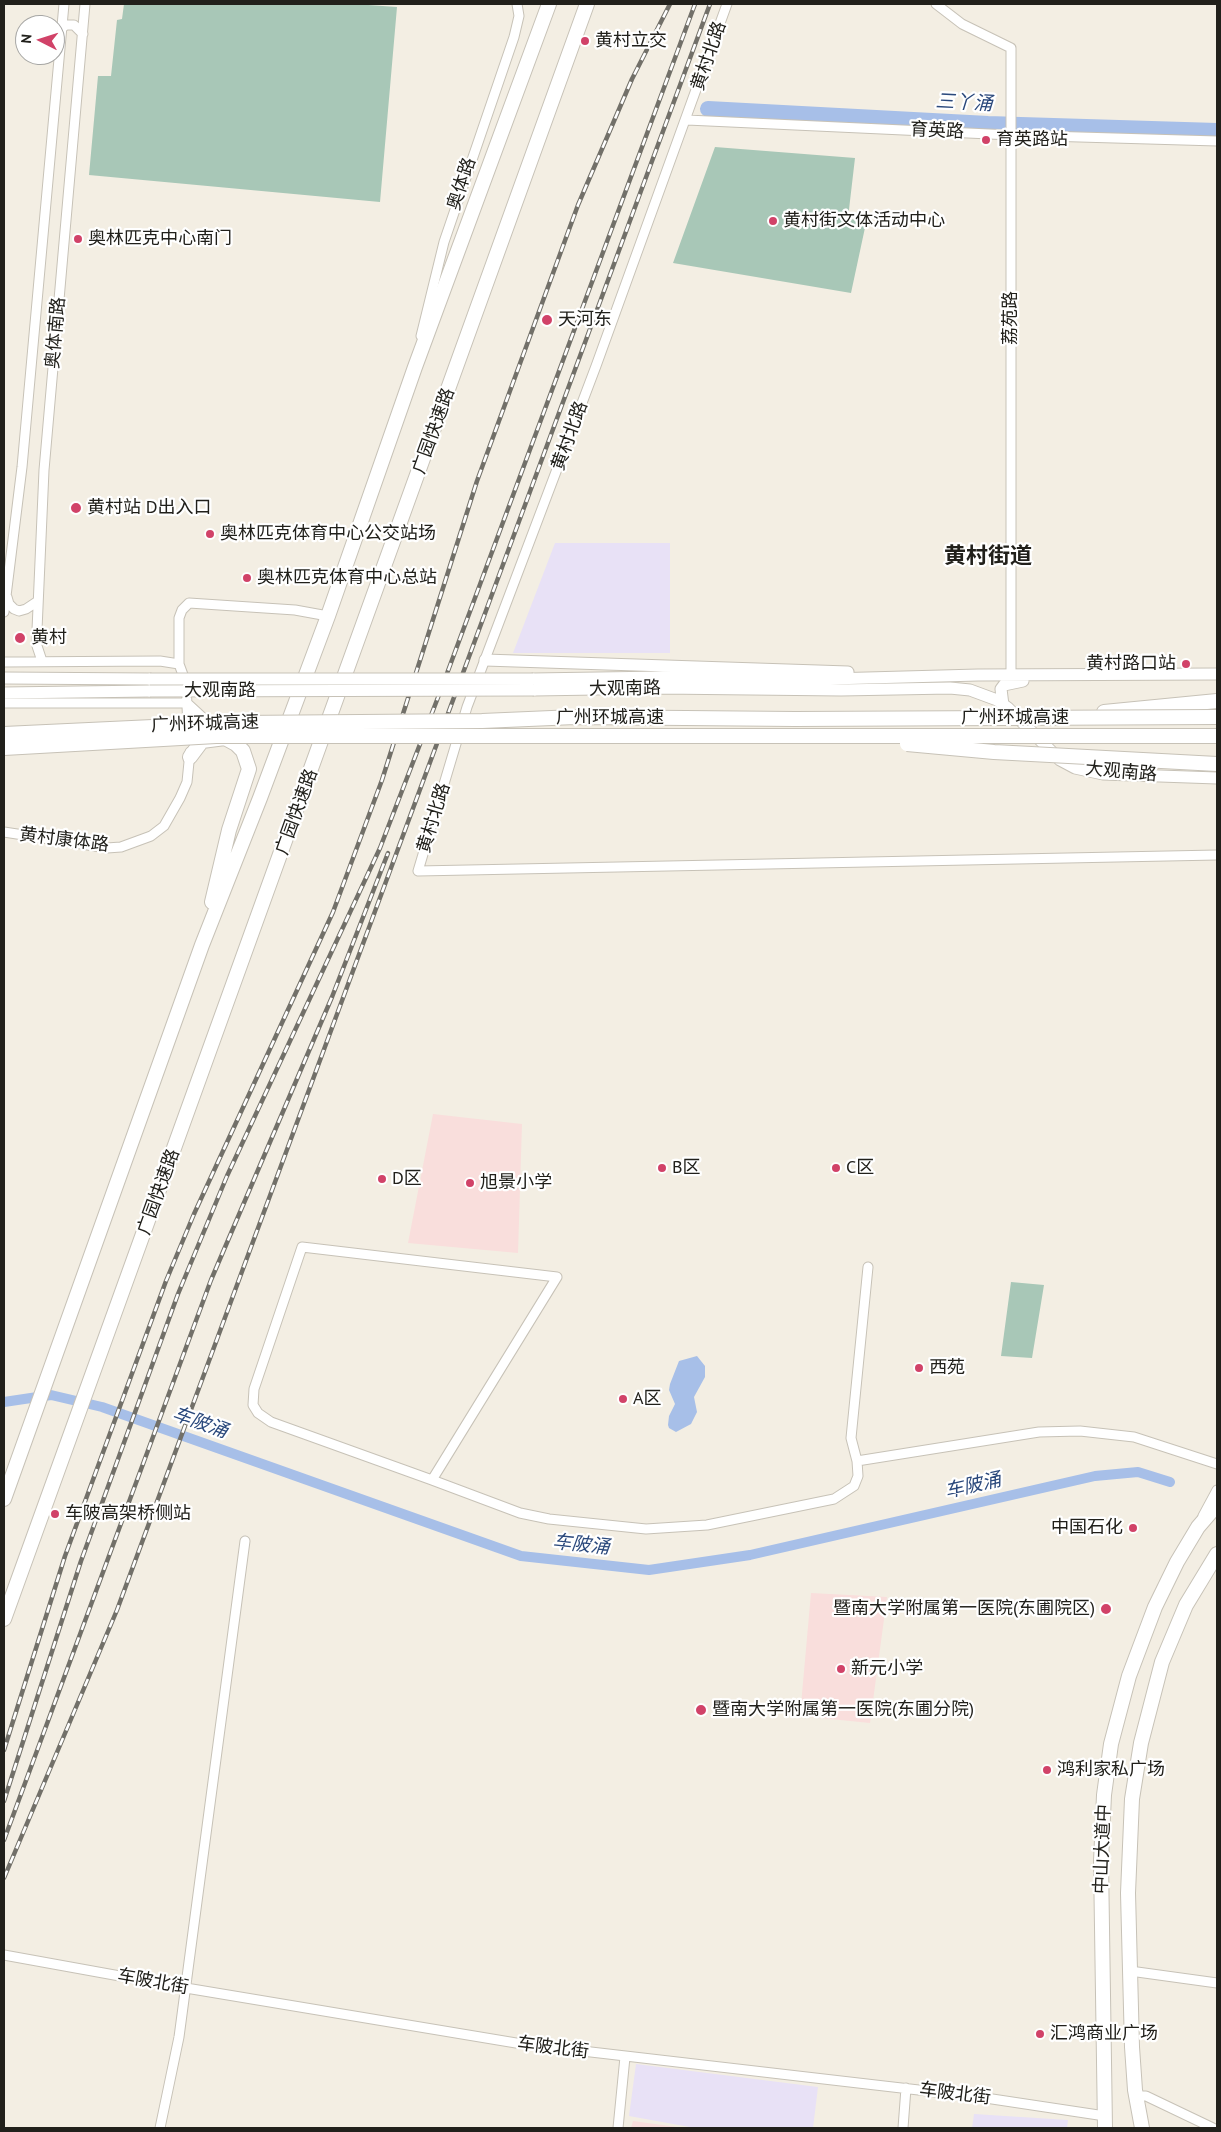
<!DOCTYPE html>
<meta charset="utf-8">
<style>
body{margin:0}
#map{position:relative;width:1221px;height:2132px;overflow:hidden;background:#f3eee3;font-family:"PT Sans",sans-serif}
canvas{display:block}
.frame{position:absolute;inset:0;border:5px solid #21201b;pointer-events:none}
.north{position:absolute;left:15px;top:15px;width:50px;height:50px;box-sizing:border-box;background:#fff;border:1px solid #a6a6a4;border-radius:50%;rotate:275deg;font-size:14px;font-weight:700;line-height:20px;text-align:center;color:#21201b}
.north::after{content:'';display:block;margin:auto;width:18px;height:22px;background:#d14268;clip-path:polygon(50% 0,100% 100%,50% 72%,0 100%)}
</style>
<div id="map">
<canvas width="1221" height="2132"></canvas>
<div class="frame"></div>
<div class="north">N</div>
</div>
<script>
const ctx = document.querySelector('canvas').getContext('2d');
ctx.lineJoin = 'round';
function fill(path, color) {
  ctx.fillStyle = color;
  ctx.fill(path, 'evenodd');
}
function poly(rows) {
  const path = new Path2D();
  for (const r of rows) {
    path.moveTo(r[0], r[1]);
    for (let i = 2; i < r.length; i += 2) path.lineTo(r[i], r[i + 1]);
  }
  return path;
}
function strokePath(path, color, width, dash) {
  ctx.strokeStyle = color;
  ctx.lineWidth = width;
  ctx.lineCap = dash ? 'butt' : 'round';
  ctx.setLineDash(dash || []);
  ctx.stroke(path);
}
function write(font, color, halo, rows, align = 'center') {
  ctx.font = font + ' "PT Sans","Noto Sans SC",sans-serif';
  ctx.lineWidth = 4.5;
  ctx.setLineDash([]);
  ctx.textBaseline = 'middle';
  ctx.strokeStyle = halo;
  ctx.fillStyle = color;
  for (const [text, x, y, turn = 0] of rows) {
    ctx.save();
    ctx.translate(x, y);
    ctx.rotate((+turn || 0) * Math.PI / 180);
    ctx.textAlign = isNaN(turn) ? turn : align;
    if (halo) ctx.strokeText(text, 0, 0);
    ctx.fillText(text, 0, 0);
    ctx.restore();
  }
}
const commercial = poly([
 [555,543,670,543,670,653,513,653],
 [636,2064,818,2087,813,2128,695,2128,629,2116],
 [974,2114,1068,2120,1067,2128,972,2128]
]);
const education = poly([
 [433,1114,522,1124,518,1253,408,1243],
 [811,1593,887,1597,870,1723,800,1716],
 [633,2121,684,2128,631,2128]
]);
const green = poly([
 [124,4,354,4,397,7,380,202,89,175,98,76,111,76,117,20,122,19],
 [715,147,855,158,848,218,866,223,851,293,673,263],
 [1011,1282,1044,1285,1032,1358,1001,1356]
]);
const water = poly([
 [697,1356,705,1366,705,1377,694,1397,697,1412,691,1424,676,1432,669,1428,668,1425,669,1416,675,1404,669,1390,670,1384,679,1361]
]);
const canal = poly([
 [4,1402,51,1395,102,1407,521,1556,649,1570,750,1555,1095,1476,1138,1472,1170,1482]
]);
const river = poly([
 [708,109,988,124,1217,131]
]);
const minor = poly([
 [727,4,596,366,467,707,418,871,1217,855],
 [936,4,962,24,1011,48,1011,675],
 [61,29,66,25,74,25,83,34],
 [687,120,1011,135,1217,141],
 [421,336,444,242,514,37,519,16,517,4],
 [7,597,9,604,14,609,19,611,26,609,38,601],
 [4,612,22,467,64,4],
 [42,661,37,646,37,630,44,470,85,4],
 [4,662,160,661,179,664],
 [4,703,187,703,212,726],
 [188,729,186,683,179,664,179,618,182,610,189,603,295,610,328,616],
 [4,832,107,848,121,847,151,836,164,826,180,798,187,782,190,752],
 [302,1247,557,1277,432,1480,271,1422,258,1413,253,1405,254,1389,302,1247],
 [857,1461,1039,1432,1080,1431,1134,1437,1217,1464],
 [432,1480,520,1513,549,1519,646,1529,707,1525,834,1499,854,1486,858,1476,857,1461,851,1438,868,1267],
 [1203,1516,1217,1490],
 [4,1955,186,1988,522,2044,979,2097,1105,2116],
 [1130,1971,1217,1983],
 [1136,2096,1146,2096,1213,2128],
 [160,2128,179,2037,245,1541],
 [618,2128,625,2057],
 [903,2128,906,2088]
]);
const major = poly([
 [485,660,848,672],
 [4,678,150,679],
 [533,679,663,677,793,680,978,675,1217,674],
 [534,690,661,688,841,690,950,688,970,690,997,700,1008,708,1060,760,1075,768,1103,774,1217,778],
 [4,693,150,691],
 [1003,705,1001,689,1004,685,1023,681]
]);
const highway = poly([
 [1104,712,1217,701],
 [190,757,202,741,225,738,236,744,243,751,249,769,229,830,212,902],
 [4,1499,202,945,260,798,328,616,415,367,549,4],
 [4,1619,587,4],
 [1105,2128,1101,1861,1104,1795,1111,1744,1129,1676,1155,1607,1177,1562,1198,1527,1217,1505],
 [1142,2128,1135,2090,1132,2047,1128,1893,1132,1799,1141,1743,1162,1662,1186,1605,1217,1554]
]);
const rail = poly([
 [4,1750,65,1556,166,1281,194,1214,333,912,382,780,477,481,578,205,632,79,670,4],
 [4,1801,81,1561,178,1294,227,1176,380,848,442,687,695,4],
 [4,1840,211,1280,332,997,388,853],
 [4,1878,117,1610,710,4]
]);
const majorBridge = poly([
 [150,679,533,679],
 [150,691,534,690]
]);
const highwayBridge = poly([
 [4,734,238,723,482,721,575,717,795,719,1217,717],
 [907,744,994,752,1217,764],
 [4,748,216,736,1217,736]
]);
const markers = [
 [585,41,5,"#d14268"],
 [986,140,5,"#d14268"],
 [773,221,5,"#d14268"],
 [78,239,5,"#d14268"],
 [547,320,6,"#d14268"],
 [76,508,6,"#d14268"],
 [210,534,5,"#d14268"],
 [247,578,5,"#d14268"],
 [20,638,6,"#d14268"],
 [1186,664,5,"#d14268"],
 [662,1168,5,"#d14268"],
 [836,1168,5,"#d14268"],
 [382,1179,5,"#d14268"],
 [470,1183,5,"#d14268"],
 [919,1368,5,"#d14268"],
 [623,1399,5,"#d14268"],
 [55,1514,5,"#d14268"],
 [1133,1528,5,"#d14268"],
 [1106,1609,6,"#d14268"],
 [841,1669,5,"#d14268"],
 [701,1710,6,"#d14268"],
 [1047,1770,5,"#d14268"],
 [1040,2034,5,"#d14268"]
];
const poiNames = [
 ["黄村立交",595,41],
 ["育英路站",996,140],
 ["黄村街文体活动中心",783,221],
 ["奥林匹克中心南门",88,239],
 ["天河东",558,320],
 ["黄村站 D出入口",87,508],
 ["奥林匹克体育中心公交站场",220,534],
 ["奥林匹克体育中心总站",257,578],
 ["黄村",31,638],
 ["黄村路口站",1176,664,"right"],
 ["B区",672,1168],
 ["C区",846,1168],
 ["D区",392,1179],
 ["旭景小学",480,1183],
 ["西苑",929,1368],
 ["A区",633,1399],
 ["车陂高架桥侧站",65,1514],
 ["中国石化",1123,1528,"right"],
 ["暨南大学附属第一医院(东圃院区)",1095,1609,"right"],
 ["新元小学",851,1669],
 ["暨南大学附属第一医院(东圃分院)",712,1710],
 ["鸿利家私广场",1057,1770],
 ["汇鸿商业广场",1050,2034]
];
const streetNames = [
 ["黄村北路",709,56,-71],
 ["育英路",937,131,3],
 ["奥体路",462,184,-72],
 ["荔苑路",1011,318,-90],
 ["奥体南路",56,333,-85],
 ["广园快速路",434,431,-70],
 ["黄村北路",570,436,-70],
 ["大观南路",625,689,-1],
 ["大观南路",220,691],
 ["广州环城高速",610,718],
 ["广州环城高速",1015,718],
 ["广州环城高速",205,724,-2],
 ["大观南路",1121,772,5],
 ["广园快速路",297,812,-70],
 ["黄村北路",434,818,-73],
 ["黄村康体路",64,840,7],
 ["广园快速路",159,1192,-70],
 ["中山大道中",1103,1849,-88],
 ["车陂北街",153,1982,10],
 ["车陂北街",553,2048,7],
 ["车陂北街",955,2094,7]
];
const waterNames = [
 ["三丫涌",964,103,3],
 ["车陂涌",200,1423,20],
 ["车陂涌",973,1486,-13],
 ["车陂涌",581,1545,6]
];
const districtNames = [
 ["黄村街道",988,557]
];
fill(commercial, '#e8e1f6');
fill(education, '#f9dedc');
fill(green, '#a8c7b7');
fill(water, '#a7bfe8');
strokePath(canal, '#a7bfe8', 10);
strokePath(river, '#a7bfe8', 16);
strokePath(minor, '#c7c2b7', 11);
strokePath(major, '#c7c2b7', 13);
strokePath(highway, '#c7c2b7', 16);
strokePath(minor, '#fff', 9);
strokePath(major, '#fff', 11);
strokePath(highway, '#fff', 14);
strokePath(rail, '#727069', 4.5);
strokePath(rail, '#fff', 2.5, [8]);
strokePath(majorBridge, '#c7c2b7', 13, []);
strokePath(highwayBridge, '#c7c2b7', 16, []);
strokePath(majorBridge, '#fff', 11);
strokePath(highwayBridge, '#fff', 14);
for (const [x, y, r, color] of markers) {
  const dot = new Path2D();
  dot.arc(x, y, r, 0, 2 * Math.PI);
  ctx.fillStyle = color;
  ctx.fill(dot);
  strokePath(dot, '#fff', 2);
}
write('18px', '#21201b', '#fff', poiNames, 'left');
write('18px', '#21201b', '#fff', streetNames);
write('italic 19px', '#2b497c', '#fff', waterNames);
write('bold 22px', '#21201b', '#fff', districtNames);
</script>
